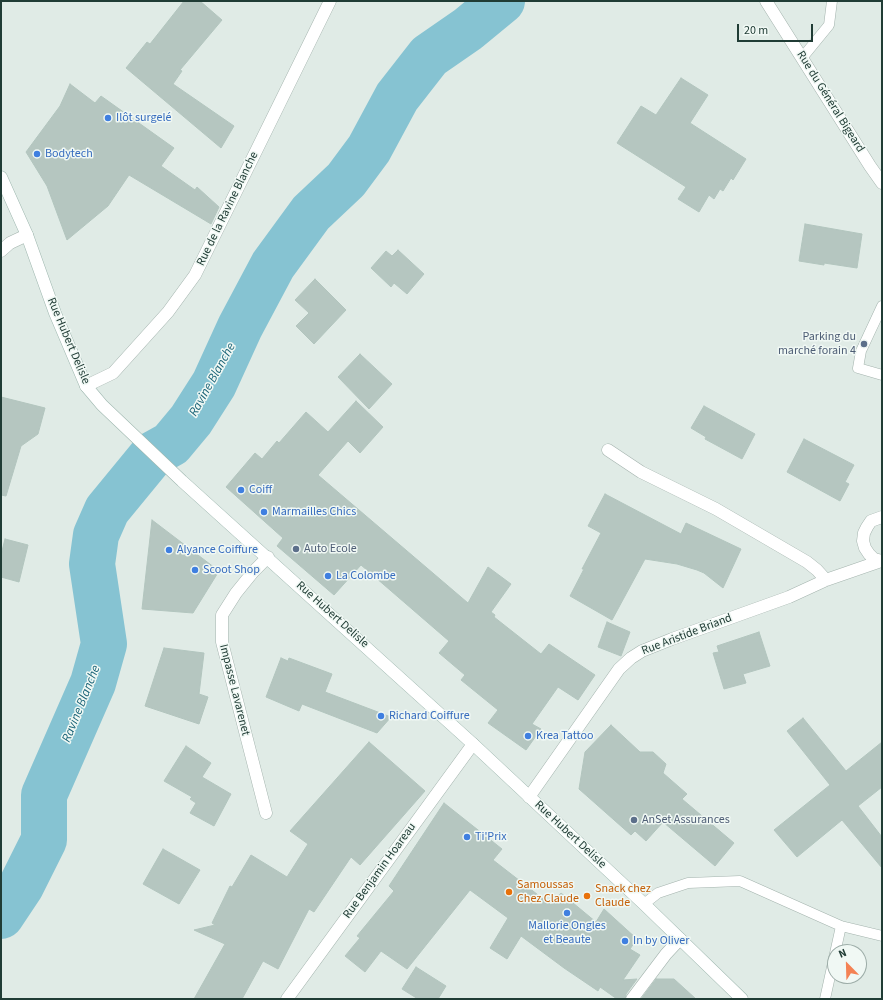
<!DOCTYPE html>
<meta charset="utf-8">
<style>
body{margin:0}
#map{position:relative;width:883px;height:1000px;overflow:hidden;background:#e0ebe6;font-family:"Source Sans 3",sans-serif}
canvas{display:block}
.frame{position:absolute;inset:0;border:2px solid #203c35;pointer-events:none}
.north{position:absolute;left:827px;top:944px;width:40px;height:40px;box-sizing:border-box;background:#f0f8f4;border:1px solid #9dada8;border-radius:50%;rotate:337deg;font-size:11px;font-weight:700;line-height:16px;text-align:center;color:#203c35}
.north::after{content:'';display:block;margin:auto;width:14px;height:18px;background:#f48254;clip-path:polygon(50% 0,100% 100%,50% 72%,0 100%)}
.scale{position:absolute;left:737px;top:24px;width:76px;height:18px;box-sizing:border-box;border:2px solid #203c35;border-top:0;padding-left:5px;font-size:12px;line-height:14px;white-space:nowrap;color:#203c35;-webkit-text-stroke:3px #f0f8f4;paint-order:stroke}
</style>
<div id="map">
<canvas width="883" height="1000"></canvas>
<div class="frame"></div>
<div class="north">N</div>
<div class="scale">20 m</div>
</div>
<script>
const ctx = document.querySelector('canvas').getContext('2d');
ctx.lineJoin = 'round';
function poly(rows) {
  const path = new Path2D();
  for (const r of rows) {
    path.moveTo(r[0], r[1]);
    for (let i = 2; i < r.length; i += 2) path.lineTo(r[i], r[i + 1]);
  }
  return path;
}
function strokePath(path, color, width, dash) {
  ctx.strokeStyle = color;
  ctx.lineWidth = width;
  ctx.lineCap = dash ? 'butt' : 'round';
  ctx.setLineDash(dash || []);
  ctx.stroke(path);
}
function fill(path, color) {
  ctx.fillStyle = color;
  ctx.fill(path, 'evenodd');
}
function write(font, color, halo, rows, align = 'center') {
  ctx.font = font + ' "Source Sans 3",sans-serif';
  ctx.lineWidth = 3;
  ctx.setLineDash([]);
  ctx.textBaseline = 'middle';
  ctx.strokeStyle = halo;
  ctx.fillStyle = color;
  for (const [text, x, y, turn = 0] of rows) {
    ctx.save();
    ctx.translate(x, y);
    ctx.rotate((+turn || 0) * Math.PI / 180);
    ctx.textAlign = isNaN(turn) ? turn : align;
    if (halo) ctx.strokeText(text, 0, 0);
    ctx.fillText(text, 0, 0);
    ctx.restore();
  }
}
const river = poly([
 [1,916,21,886,44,840,44,795,93,683,104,644,92,564,96,535,107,510,153,454,171,444,191,420,214,384,240,327,273,265,311,213,346,180,369,149,397,97,429,56,468,29,502,1]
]);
const building = poly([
 [184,1,200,1,222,20,180,70,182,71,173,84,234,126,221,148,126,68,147,42,150,44,184,1],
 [681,78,708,95,690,123,746,159,733,180,731,178,723,191,720,189,714,199,709,195,699,212,678,199,686,187,617,143,641,106,656,115,681,78],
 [70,84,95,103,101,96,174,148,161,166,195,190,197,187,219,207,211,224,129,175,108,206,67,240,47,186,26,152,60,106,70,84],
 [805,224,862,234,857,268,824,263,824,265,799,261,805,224],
 [398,250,424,274,407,294,394,283,391,287,371,268,386,251,392,256,398,250],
 [315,279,346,310,314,344,296,326,309,313,295,300,315,279],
 [360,354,392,384,369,409,338,377,360,354],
 [1,397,45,408,38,434,21,446,6,496,1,495,1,397],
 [356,401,383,427,360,453,348,441,318,475,468,603,488,567,511,584,491,612,495,615,494,617,541,654,549,644,595,675,578,700,558,687,532,724,541,729,526,750,488,723,498,710,461,680,465,675,439,653,449,641,361,565,334,595,277,546,283,538,226,487,255,453,262,459,277,441,279,443,306,412,328,432,356,401],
 [704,406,755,434,742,459,705,439,706,437,691,428,704,406],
 [804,439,854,465,845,482,849,484,840,501,787,472,804,439],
 [605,494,681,534,686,523,741,549,723,588,704,573,697,570,677,564,645,559,612,620,570,596,584,569,582,569,601,533,588,526,605,494],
 [152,520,219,571,193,613,142,609,152,520],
 [5,539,28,545,19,582,1,577,1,555,5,539],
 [607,622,630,632,621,656,598,647,607,622],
 [759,632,770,666,743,674,746,683,724,689,713,653,719,652,717,646,759,632],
 [164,648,204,653,199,694,208,697,199,724,145,706,164,648],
 [281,658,288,661,289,658,332,674,325,692,391,717,377,733,302,704,299,711,266,697,281,658],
 [803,718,846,771,882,742,882,787,858,806,882,837,882,868,842,820,797,857,774,830,830,785,787,731,803,718],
 [611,725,640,752,653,752,666,764,663,773,687,794,682,799,734,843,715,866,663,822,646,841,635,831,631,835,579,789,585,752,611,725],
 [369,742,425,791,360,865,351,857,314,912,309,909,278,969,263,961,242,999,194,999,225,944,194,930,215,925,212,923,230,886,232,887,251,855,287,877,308,844,290,831,369,742],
 [186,746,211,763,202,777,231,794,214,826,190,813,196,803,190,799,192,797,164,781,186,746],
 [444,803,502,849,493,860,551,905,561,893,596,922,604,909,637,939,630,949,640,955,623,980,637,979,626,994,625,999,617,999,600,987,598,991,564,968,521,936,507,959,490,948,508,918,470,890,407,969,381,951,365,972,345,956,360,938,357,936,394,891,389,886,444,803],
 [163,849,200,870,179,904,143,884,163,849],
 [416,967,446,986,438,999,418,999,402,989,416,967],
 [656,979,674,979,696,999,641,999,656,979]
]);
const service = poly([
 [802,58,829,25,832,1],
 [882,306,861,351,858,368,882,375],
 [644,904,658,893,688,883,740,881,841,926,882,936],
 [825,999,841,926]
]);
const minor = poly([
 [766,1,870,166,882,183],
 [1,251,10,243,27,235],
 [86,386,113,373,168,312,195,275,330,1],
 [608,450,641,472,716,509,807,562,817,570,826,580],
 [882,517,871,521,867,527,864,533,863,541,865,548,869,554,874,559,882,561],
 [529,797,619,669,631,658,642,651,672,639,789,597,826,580,881,561],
 [266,813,222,642,222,615,236,593,253,572,268,557],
 [287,999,473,744],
 [632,999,666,954,680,939]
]);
const secondary = poly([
 [1,177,27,235,55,313,86,386,102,405,182,481,473,744,644,904,742,999]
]);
const markers = [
 [108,118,4,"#3f7fe0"],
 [37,154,4,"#3f7fe0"],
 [864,344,4,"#5c6f8a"],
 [241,490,4,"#3f7fe0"],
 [264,512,4,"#3f7fe0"],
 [296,549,4,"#5c6f8a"],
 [169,550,4,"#3f7fe0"],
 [195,570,4,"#3f7fe0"],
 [328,576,4,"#3f7fe0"],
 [381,716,4,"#3f7fe0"],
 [528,736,4,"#3f7fe0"],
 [634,820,4,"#5c6f8a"],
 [467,837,4,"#3f7fe0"],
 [509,892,4,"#e8710a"],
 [587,896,4,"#e8710a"],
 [567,913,4,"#3f7fe0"],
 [625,941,4,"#3f7fe0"]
];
const streetNames = [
 ["Rue du Général Bigeard",830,102,58],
 ["Rue de la Ravine Blanche",228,209,-64],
 ["Rue Hubert Delisle",68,341,67],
 ["Rue Hubert Delisle",332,615,42],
 ["Rue Aristide Briand",687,635,-21],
 ["Impasse Lavarenet",234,690,76],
 ["Rue Hubert Delisle",570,835,43],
 ["Rue Benjamin Hoareau",380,871,-54]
];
const shopNames = [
 ["Ilôt surgelé",116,118],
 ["Bodytech",45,154],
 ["Coiff",249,490],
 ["Marmailles Chics",272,512],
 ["Alyance Coiffure",177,550],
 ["Scoot Shop",203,570],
 ["La Colombe",336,576],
 ["Richard Coiffure",389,716],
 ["Krea Tattoo",536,736],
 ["Ti'Prix",475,837],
 ["Mallorie Ongles",567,926,"center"],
 ["et Beaute",567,940,"center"],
 ["In by Oliver",633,941]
];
const serviceNames = [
 ["Parking du",856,337,"right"],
 ["marché forain 4",856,351,"right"],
 ["Auto Ecole",304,549],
 ["AnSet Assurances",642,820]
];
const foodNames = [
 ["Samoussas",517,885],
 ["Chez Claude",517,899],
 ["Snack chez",595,889],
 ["Claude",595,903]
];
const waterNames = [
 ["Ravine Blanche",213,380,-61],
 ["Ravine Blanche",82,704,-68]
];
strokePath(river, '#86c3d2', 46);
fill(building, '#b5c6c0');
strokePath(building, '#b2c5be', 1);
strokePath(service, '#a3b3ad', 11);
strokePath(minor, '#a3b3ad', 13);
strokePath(secondary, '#9eb7af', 13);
strokePath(service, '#fff', 10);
strokePath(minor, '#fff', 12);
strokePath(secondary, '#fff', 12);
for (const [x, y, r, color] of markers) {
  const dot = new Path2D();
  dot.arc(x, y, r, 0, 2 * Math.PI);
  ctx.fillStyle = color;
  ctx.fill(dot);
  strokePath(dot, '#f0f8f4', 1.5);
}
write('12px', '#203c35', '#f0f8f4', streetNames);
write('12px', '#366cbe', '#f0f8f4', shopNames, 'left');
write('12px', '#4e5e75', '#f0f8f4', serviceNames, 'left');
write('12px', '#c56008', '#f0f8f4', foodNames, 'left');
write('italic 13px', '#1a6478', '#f0f8f4', waterNames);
</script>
